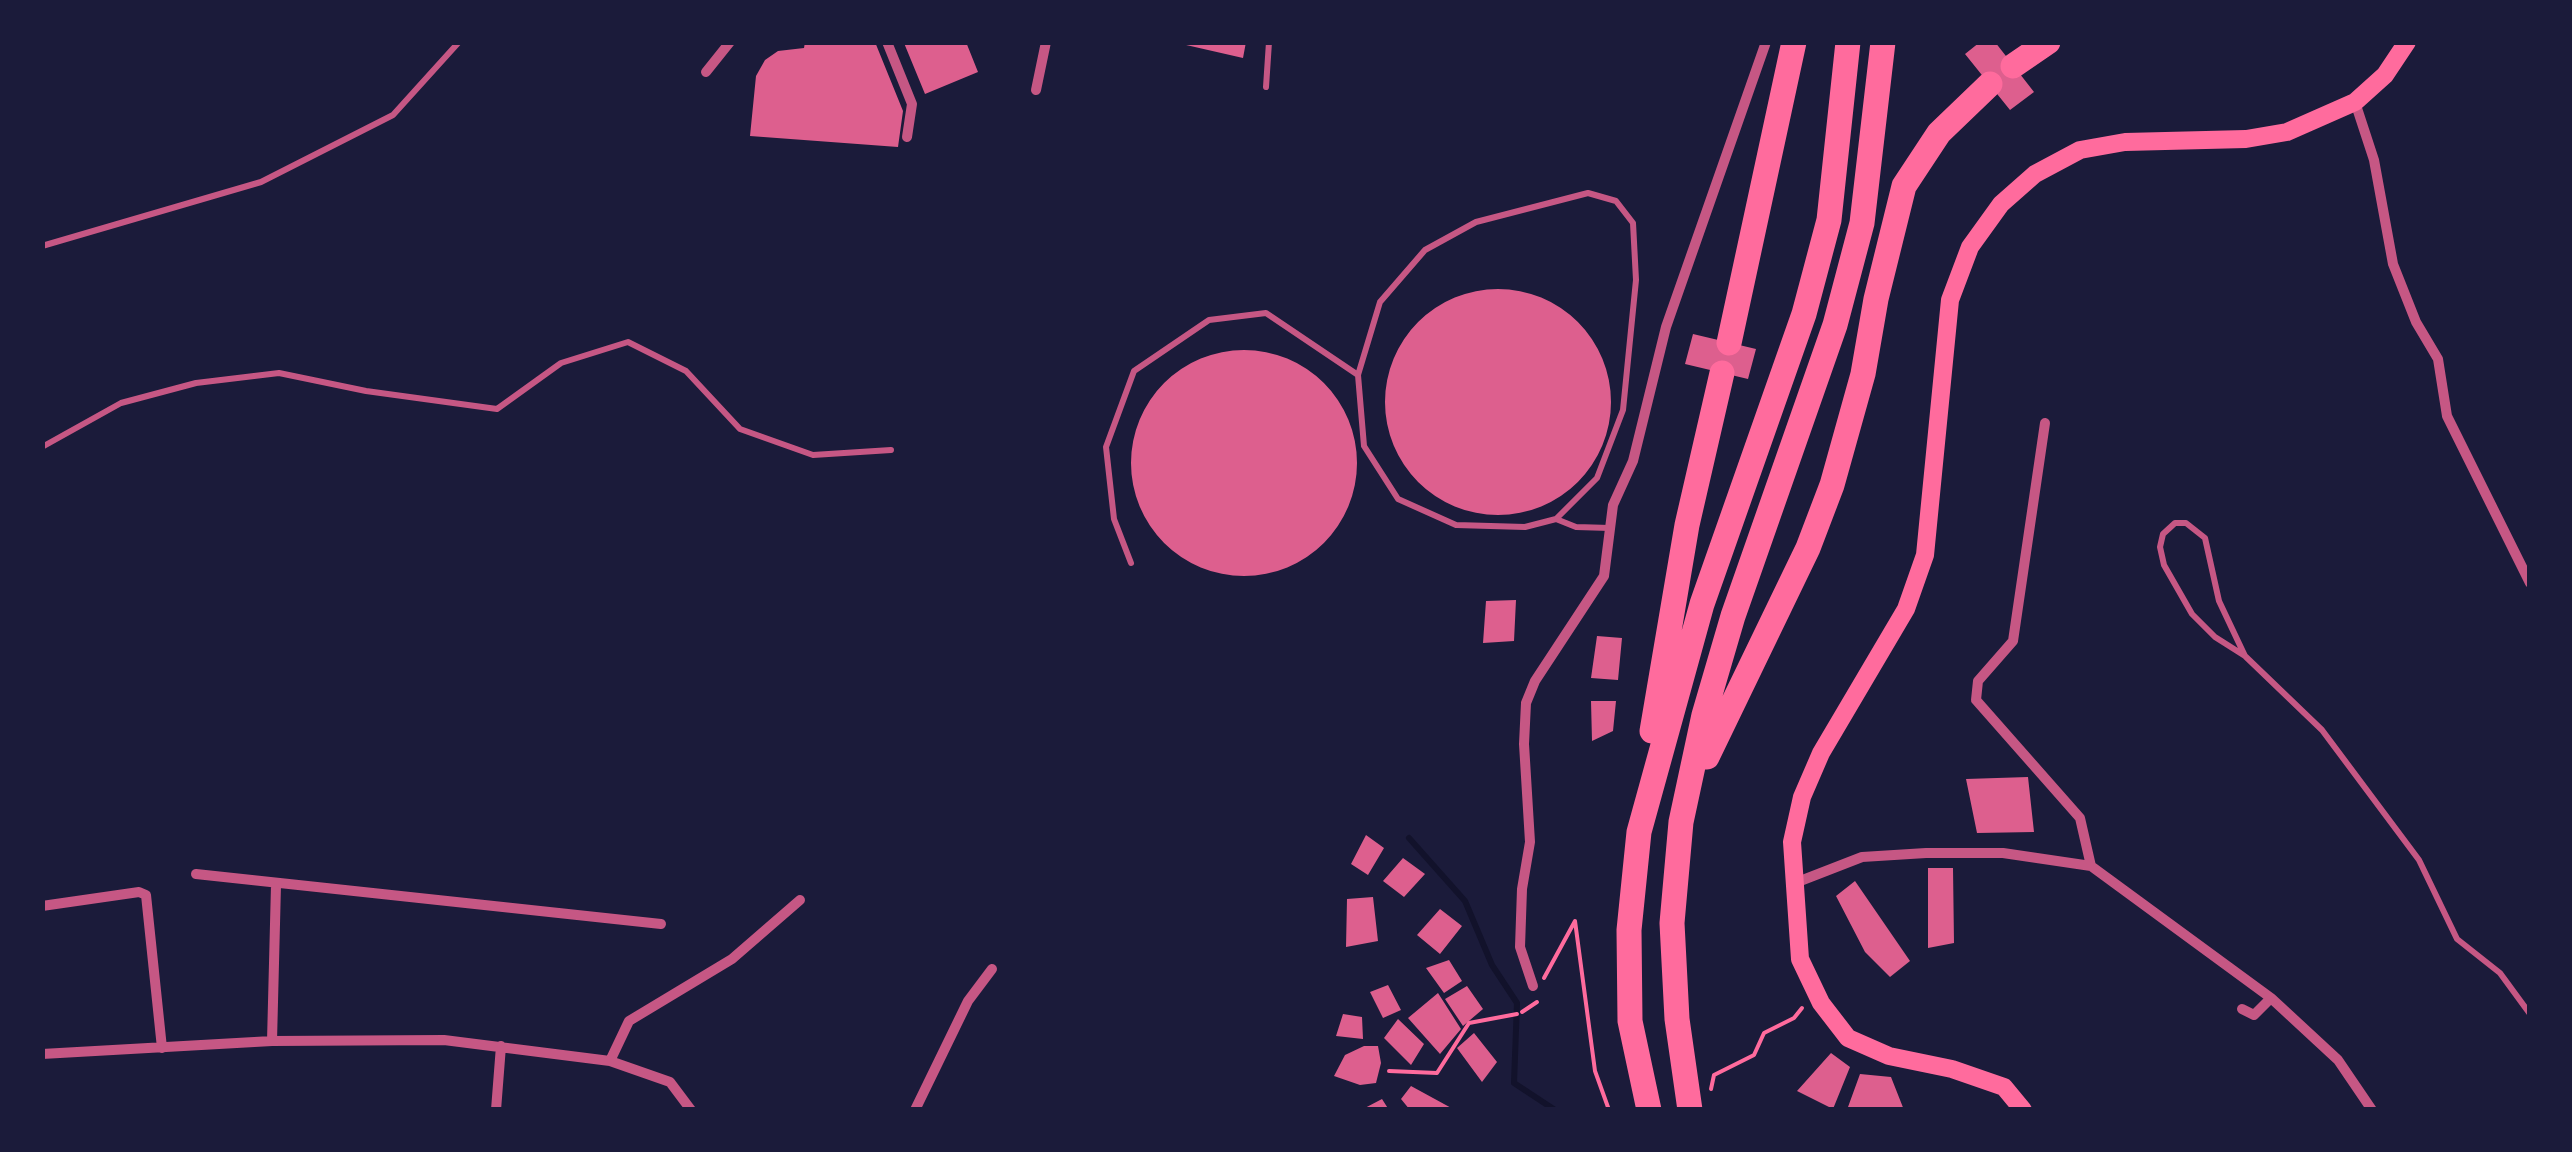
<!DOCTYPE html>
<style>
body{margin:0}
#map{position:relative;width:2572px;height:1152px;overflow:hidden;background:#1b1b3a;font-family:"DM Sans",sans-serif}
canvas{display:block}
.frame{position:absolute;inset:0;border:45px solid #1b1b3a;pointer-events:none}
</style>
<div id="map">
<canvas width="2572" height="1152"></canvas>
<div class="frame"></div>
</div>
<script>
const ctx = document.querySelector('canvas').getContext('2d');
ctx.lineJoin = 'round';
function poly(rows) {
  const path = new Path2D();
  for (const r of rows) {
    if (r.length === 3) {
      path.moveTo(r[0] + r[2], r[1]);
      path.arc(r[0], r[1], r[2], 0, 2 * Math.PI);
      continue;
    }
    path.moveTo(r[0], r[1]);
    for (let i = 2; i < r.length; i += 2) path.lineTo(r[i], r[i + 1]);
  }
  return path;
}
function strokePath(path, color, width, dash) {
  ctx.strokeStyle = color;
  ctx.lineWidth = width;
  ctx.lineCap = dash ? 'butt' : 'round';
  ctx.setLineDash(dash || []);
  ctx.stroke(path);
}
function fill(path, color) {
  ctx.fillStyle = color;
  ctx.fill(path, 'evenodd');
}
const stream = poly([
 [1409,838,1465,901,1492,965,1517,1003,1514,1083,1555,1110]
]);
const building = poly([
 [805,42,875,42,903,111,898,147,750,136,756,76,765,60,778,51,804,48],
 [966,42,978,72,925,94,904,43],
 [1173,42,1246,42,1243,58],
 [1980,42,1995,42,2034,92,2010,110,1965,54],
 [1498,402,113],
 [1693,334,1756,349,1748,379,1685,364],
 [1244,463,113],
 [1516,600,1514,641,1483,643,1486,601],
 [1597,636,1622,638,1618,680,1591,678],
 [1591,701,1616,701,1613,731,1592,741],
 [2028,777,2034,832,1977,833,1966,779],
 [1366,835,1384,848,1368,875,1351,864],
 [1403,858,1425,874,1404,897,1383,881],
 [1928,868,1953,868,1954,943,1928,948],
 [1855,881,1910,961,1890,977,1865,952,1836,896],
 [1373,897,1378,941,1346,947,1347,899],
 [1440,909,1462,926,1440,954,1417,935],
 [1449,960,1462,981,1444,993,1426,968],
 [1388,985,1401,1010,1383,1018,1370,992],
 [1467,986,1483,1009,1463,1026,1445,999],
 [1438,993,1461,1029,1440,1054,1408,1018],
 [1343,1014,1362,1017,1363,1039,1336,1036],
 [1398,1019,1424,1044,1411,1065,1384,1038],
 [1474,1033,1497,1062,1482,1082,1457,1048],
 [1364,1046,1378,1046,1381,1063,1376,1083,1360,1085,1334,1076,1345,1055],
 [1831,1053,1850,1067,1833,1109,1797,1091],
 [1860,1074,1891,1077,1904,1110,1848,1107],
 [1411,1086,1455,1110,1410,1110,1401,1099],
 [1382,1099,1389,1110,1361,1110]
]);
const path = poly([
 [1544,978,1575,921,1595,1071,1609,1110],
 [1522,1012,1537,1002],
 [1389,1071,1437,1073,1469,1023,1517,1014],
 [1711,1089,1714,1075,1754,1055,1764,1033,1794,1018,1802,1008]
]);
const service = poly([
 [1266,87,1269,42],
 [42,246,261,182,393,115,459,42],
 [42,447,121,403,196,383,279,373,366,391,497,409,561,363,628,342,686,371,740,429,813,455,891,450],
 [1556,519,1597,478,1623,410,1636,280,1633,223,1616,201,1588,193,1476,222,1425,250,1380,302,1358,375,1364,446,1398,499,1456,525,1525,527,1556,519,1576,527,1610,528],
 [1131,563,1114,519,1106,447,1134,371,1209,320,1266,313,1358,375],
 [2245,656,2219,601,2205,538,2186,523,2175,523,2163,534,2160,547,2164,565,2192,614,2215,637,2245,656,2322,730,2419,860,2457,939,2500,973,2530,1014]
]);
const minor = poly([
 [887,42,912,104,907,137],
 [706,72,730,42],
 [1036,90,1046,42],
 [2355,102,2374,160,2393,264,2416,322,2438,359,2447,416,2530,583],
 [2045,423,2013,641,1978,681,1976,700,2080,818,2091,866],
 [196,874,661,924],
 [1795,883,1862,857,1926,853,2003,853,2091,866,2271,998,2338,1060,2372,1110],
 [42,906,139,892,146,895,162,1048],
 [1533,986,1520,947,1522,889,1530,842,1524,744,1526,703,1535,681,1604,576,1613,505,1633,461,1666,327,1766,42],
 [2242,1009,2254,1015,2271,998],
 [272,1041,276,885],
 [42,1054,272,1041,444,1040,610,1061,670,1082,691,1110],
 [610,1061,629,1021,732,959,800,900],
 [496,1110,501,1046],
 [915,1110,968,1001,992,969]
]);
const secondary = poly([
 [2023,1110,2004,1087,1952,1069,1889,1056,1848,1038,1821,1003,1800,959,1792,842,1802,797,1821,753,1906,609,1925,555,1950,300,1970,247,2001,204,2035,174,2080,150,2125,142,2246,139,2287,132,2355,102,2385,75,2407,42]
]);
const motorway = poly([
 [2013,66,2048,42],
 [1729,343,1794,42],
 [1652,731,1687,525,1722,373],
 [1707,757,1808,548,1832,485,1863,374,1876,299,1904,186,1939,133,1990,84],
 [1649,1110,1630,1021,1629,930,1639,832,1702,604,1804,314,1829,220,1848,42],
 [1690,1110,1677,1019,1672,923,1681,822,1704,715,1733,616,1835,325,1862,223,1883,42]
]);
strokePath(stream, '#12122b', 6);
fill(building, '#dd5f8e');
strokePath(path, '#ff6b9d', 4);
strokePath(service, '#c65784', 6);
strokePath(minor, '#c65784', 10);
strokePath(secondary, '#ff6b9d', 18);
strokePath(motorway, '#ff6b9d', 25);
</script>
